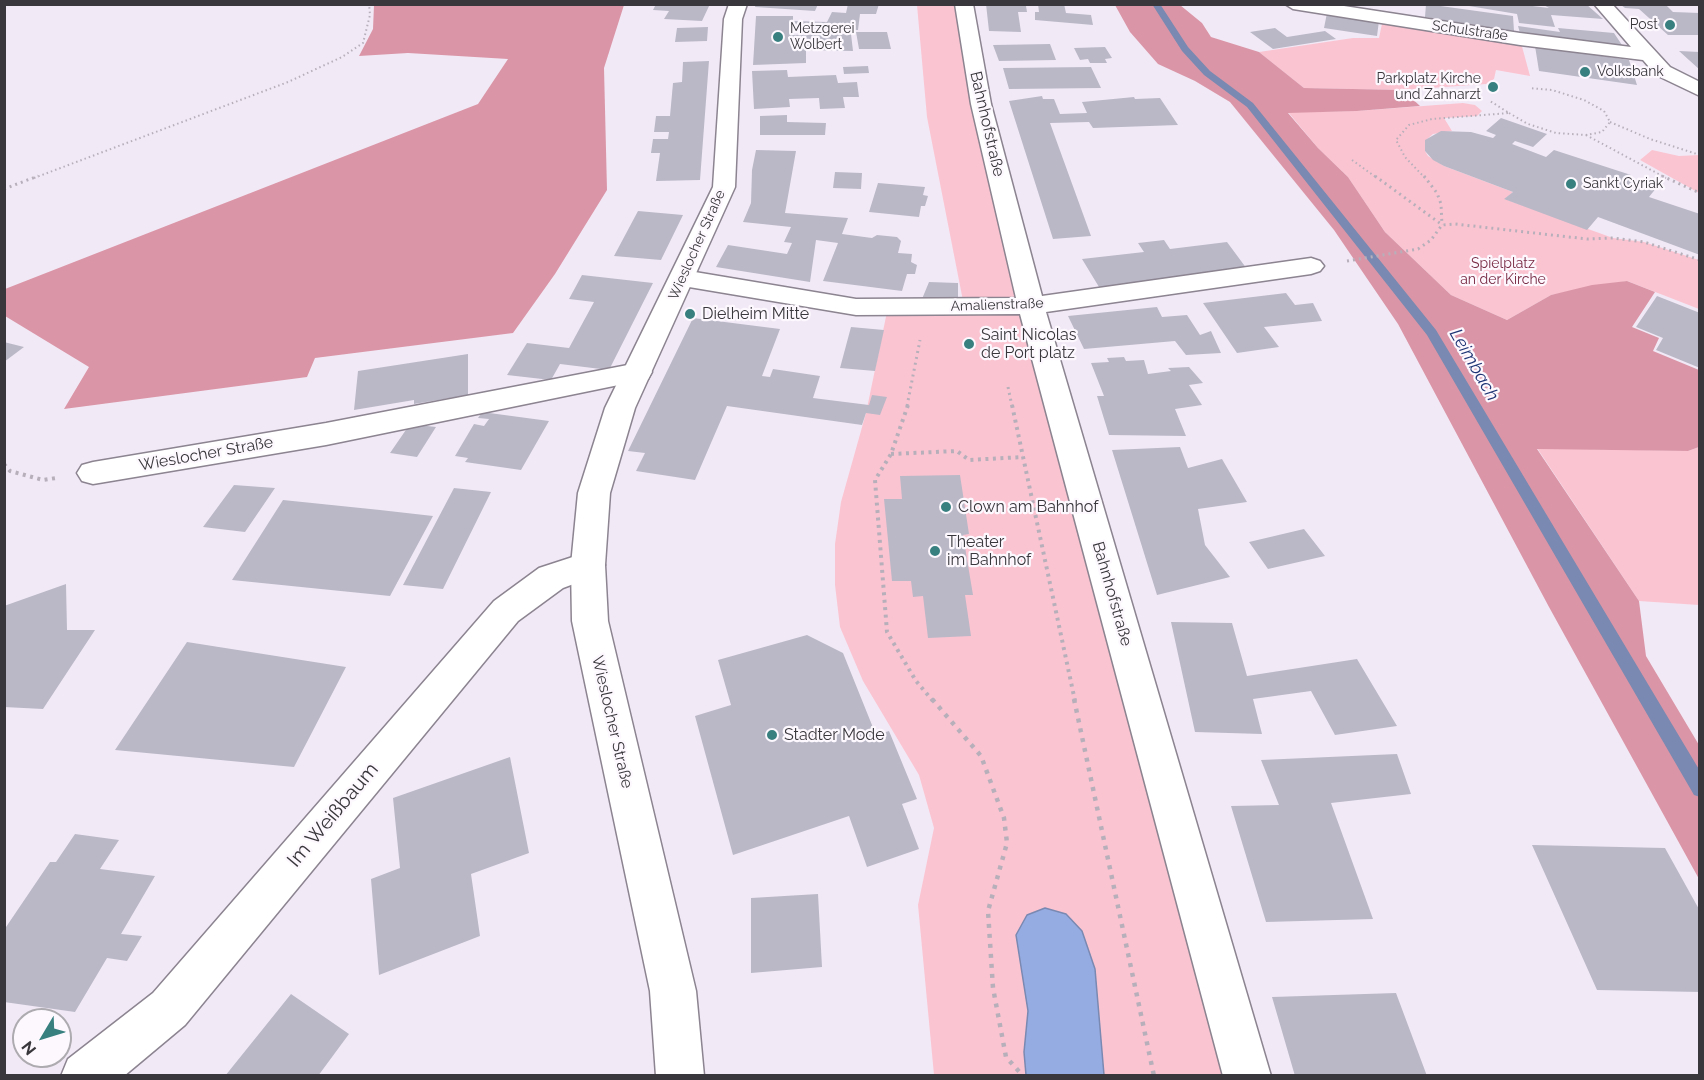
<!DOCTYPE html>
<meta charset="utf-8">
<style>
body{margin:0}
#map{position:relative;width:1704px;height:1080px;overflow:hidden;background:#f2e9f6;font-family:Raleway,sans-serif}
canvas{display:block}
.frame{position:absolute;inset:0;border:6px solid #3a373c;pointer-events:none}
.north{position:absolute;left:12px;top:1008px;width:60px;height:60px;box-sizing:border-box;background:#fcf8fe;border:2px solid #aeabb0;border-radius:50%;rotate:232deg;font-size:16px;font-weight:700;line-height:24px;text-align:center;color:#3a373c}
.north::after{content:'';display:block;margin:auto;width:21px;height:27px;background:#388080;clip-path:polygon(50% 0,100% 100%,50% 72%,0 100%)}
</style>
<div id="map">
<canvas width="1704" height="1080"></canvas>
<div class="frame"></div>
<div class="north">N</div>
</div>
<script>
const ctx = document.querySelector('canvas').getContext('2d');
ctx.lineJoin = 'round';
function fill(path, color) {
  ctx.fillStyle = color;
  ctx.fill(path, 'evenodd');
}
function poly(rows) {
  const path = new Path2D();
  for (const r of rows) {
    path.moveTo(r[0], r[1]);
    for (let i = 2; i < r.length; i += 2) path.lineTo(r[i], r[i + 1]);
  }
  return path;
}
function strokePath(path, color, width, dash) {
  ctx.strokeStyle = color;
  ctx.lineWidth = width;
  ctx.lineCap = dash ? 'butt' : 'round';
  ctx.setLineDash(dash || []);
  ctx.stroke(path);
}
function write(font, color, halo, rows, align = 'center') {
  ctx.font = font + ' Raleway,sans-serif';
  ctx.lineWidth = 4.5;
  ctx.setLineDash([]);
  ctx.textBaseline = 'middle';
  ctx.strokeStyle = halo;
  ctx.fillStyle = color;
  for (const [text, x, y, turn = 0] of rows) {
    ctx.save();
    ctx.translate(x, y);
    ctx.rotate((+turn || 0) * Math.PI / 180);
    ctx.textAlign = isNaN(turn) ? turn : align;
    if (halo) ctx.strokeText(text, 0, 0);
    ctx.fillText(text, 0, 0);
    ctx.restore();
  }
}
const green = poly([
 [917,5,964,5,1247,1075,934,1075,918,905,934,828,919,775,863,681,840,627,835,585,835,544,841,502,866,413,888,307,964,306,927,117],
 [1383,19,1520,39,1530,76,1496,70,1494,79,1486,84,1403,90,1304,88,1259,52,1353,38,1379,38],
 [1463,103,1475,105,1482,111,1477,116,1444,118,1452,131,1433,134,1426,140,1425,151,1428,156,1444,166,1513,192,1505,199,1613,238,1644,242,1699,260,1699,309,1627,281,1551,295,1507,320,1451,295,1385,232,1348,177,1318,148,1288,112,1357,111],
 [1652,150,1679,156,1699,155,1699,193,1640,160],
 [1699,447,1699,605,1639,601,1537,448,1688,451]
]);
const forest = poly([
 [374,5,624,5,604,68,607,190,555,274,513,333,315,358,307,377,64,409,89,367,5,316,5,289,478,104,508,59,408,53,359,56,373,29],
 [1115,5,1180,5,1202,23,1211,37,1259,52,1304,88,1403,90,1420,106,1357,111,1288,113,1318,148,1348,177,1385,232,1451,295,1507,320,1551,295,1592,285,1627,281,1655,292,1632,327,1659,338,1653,351,1699,370,1699,447,1688,451,1537,449,1639,601,1646,656,1699,745,1699,879,1549,607,1398,324,1334,230,1230,102,1195,81,1158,64,1130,32]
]);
const water = poly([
 [1045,908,1066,914,1082,931,1095,969,1104,1075,1026,1075,1024,1052,1028,1011,1016,935,1027,915,1045,908]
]);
const stream = poly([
 [1152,4,1160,4,1188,47,1210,71,1253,103,1436,330,1700,771,1700,797,1694,795,1427,335,1247,107,1204,75,1182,51,1152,4]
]);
const building = poly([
 [656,4,710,4,702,21,664,19,669,11,653,10],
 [756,4,818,4,815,11,755,7],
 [848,4,879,4,876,14,860,14,858,30,789,28,790,35,851,34,853,51,806,50,806,63,753,65,756,16,793,16,793,21,827,22,832,12,846,13],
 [986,4,1026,6,1027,12,1018,12,1021,32,989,31],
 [1038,4,1064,4,1066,13,1091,15,1093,25,1035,20,1035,12,1039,12],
 [1426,4,1513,16,1514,31,1425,17],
 [1516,4,1549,8,1542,4,1586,4,1603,19,1551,15,1555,27,1519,23,1517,14,1463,5],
 [1621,5,1666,5,1673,12,1700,13,1700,35,1668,35,1639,9,1625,8],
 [1327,13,1379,21,1377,36,1324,28],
 [1518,26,1560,32,1558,28,1614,33,1622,45,1520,33],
 [708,27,707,41,675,42,677,28],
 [1275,28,1287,37,1325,31,1336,39,1273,49,1250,32],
 [856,32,887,32,891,49,859,49],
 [1050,44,1056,60,999,61,993,45],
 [1535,46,1629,60,1637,85,1539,71],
 [1105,47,1112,58,1105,59,1107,63,1090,63,1088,59,1080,60,1074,48],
 [1679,51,1700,52,1700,70],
 [709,61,700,180,656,181,660,153,651,153,653,139,668,139,669,132,654,132,656,116,670,116,673,83,682,82,683,62],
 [868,66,869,73,844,74,843,67],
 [1091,67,1101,88,1009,89,1003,68],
 [787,70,788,77,836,75,838,83,857,82,859,97,843,97,845,108,820,109,819,98,789,99,790,107,754,109,752,71],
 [1042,96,1043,99,1054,99,1060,114,1087,113,1082,102,1134,97,1135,99,1160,98,1178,125,1093,128,1089,122,1050,123,1091,236,1053,239,1009,101],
 [787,115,787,122,826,123,825,135,760,135,760,116],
 [1501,118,1547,134,1533,147,1515,141,1512,144,1546,157,1554,150,1631,175,1630,178,1657,187,1649,197,1700,214,1700,255,1598,217,1587,230,1504,199,1513,192,1444,166,1433,160,1425,151,1425,140,1441,131,1471,132,1493,138,1496,135,1486,131],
 [756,150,796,151,785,213,848,218,842,234,872,238,877,235,897,237,901,241,898,253,912,254,911,262,917,265,915,274,907,274,902,291,823,281,838,243,816,240,810,282,716,267,728,245,787,254,792,243,784,242,791,227,743,222,751,203,752,170],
 [835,172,862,173,861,189,833,188],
 [878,183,925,187,923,195,928,196,925,206,921,206,919,217,869,212],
 [638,211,683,215,661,260,614,256],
 [1164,240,1170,249,1227,242,1247,269,1099,287,1082,259,1144,252,1138,243],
 [582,275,653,283,609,370,560,364,551,380,507,375,527,343,569,348,594,302,569,299],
 [929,282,958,283,958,300,922,299],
 [1286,293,1295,305,1313,303,1322,321,1264,327,1279,347,1237,353,1203,303],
 [1657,296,1700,313,1700,368,1656,350,1663,338,1636,327],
 [1157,307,1162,317,1187,315,1200,335,1211,331,1221,353,1186,355,1175,341,1084,349,1068,316],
 [693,318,780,329,762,376,770,377,773,369,820,376,813,398,869,405,872,395,887,397,880,415,866,413,862,425,727,406,695,480,636,471,645,453,628,451],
 [851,327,884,330,875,371,840,368],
 [4,342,24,347,4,362],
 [468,354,468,395,414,404,414,400,354,410,358,371],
 [1124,357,1126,361,1144,360,1148,374,1171,371,1168,368,1189,367,1203,383,1189,385,1202,405,1175,409,1186,436,1109,435,1097,396,1104,396,1091,363,1109,362,1107,358],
 [482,412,549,421,521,470,465,462,468,458,455,456,474,424,484,426,489,419,478,418],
 [410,424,436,427,417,457,390,453],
 [1180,447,1188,468,1222,459,1247,502,1198,509,1205,545,1230,577,1157,595,1112,450],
 [960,475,969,534,963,535,973,595,965,595,971,636,928,638,923,596,913,597,911,581,892,581,884,499,902,499,900,476],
 [234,485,275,488,245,532,203,527],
 [454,488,491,492,443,589,403,585],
 [283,500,380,510,433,516,390,596,232,580],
 [1304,529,1325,556,1268,569,1249,542],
 [66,584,67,630,95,630,43,709,4,707,4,606],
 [1171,622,1232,623,1247,676,1357,659,1397,726,1335,735,1311,691,1253,699,1262,734,1195,732],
 [807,635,843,653,876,735,889,731,917,799,902,804,919,849,867,867,849,816,733,855,695,716,731,705,718,660],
 [187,642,346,667,294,767,115,750],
 [1397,754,1411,794,1331,803,1373,919,1266,922,1231,806,1279,805,1261,760],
 [510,757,529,853,471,874,480,936,379,975,371,879,400,868,393,798],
 [75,834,119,840,100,869,155,876,121,934,142,936,127,961,107,958,75,1012,4,1002,4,930,50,862,56,862],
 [1532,845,1665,848,1700,911,1700,992,1597,990],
 [818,894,822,967,751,973,751,898],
 [1396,993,1427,1076,1295,1076,1272,997],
 [291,994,349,1034,318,1076,225,1076]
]);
const pathFar3 = poly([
 [1509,113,1528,124,1556,133,1586,135,1602,132,1610,122,1604,111,1584,100,1552,90,1529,88],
 [1610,122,1650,139,1700,155],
 [1586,135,1666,178],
 [1352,160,1377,178],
 [34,178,288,82,342,57,363,43,370,15,369,4],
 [1425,178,1405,157,1396,140,1409,125,1432,119,1509,113,1490,101]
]);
const pathFar2 = poly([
 [1375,176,1441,224],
 [1424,176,1437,193,1441,204,1442,225],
 [1662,176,1700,193],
 [4,189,38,176],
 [1347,261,1418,249,1431,240,1442,225,1455,224,1587,239,1613,238,1644,242,1700,260],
 [1008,387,1012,406],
 [907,406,920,340]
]);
const pathFar1 = poly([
 [908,405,891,454,875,480,887,632,916,681,933,701],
 [1012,405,1075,701],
 [891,454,957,451,969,460,1023,457],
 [4,464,10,471,43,480,56,478]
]);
const path = poly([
 [932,699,981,756,1004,818,1007,843,988,911,993,988,1006,1057,1023,1076],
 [1074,699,1154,1076]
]);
const minor = poly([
 [955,4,973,4,991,104,1042,296,1311,258,1320,261,1324,266,1320,271,1311,274,1046,312,1271,1076,1223,1076,1020,314,856,315,683,286,674,283,670,278,674,273,683,270,856,299,1016,298,971,104,955,4],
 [1285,4,1331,4,1520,33,1631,47,1594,4,1612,4,1670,67,1700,82,1700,96,1656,75,1643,60,1520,45,1293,9,1285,4],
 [638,363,648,365,652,372,648,379,326,445,93,484,82,481,77,473,82,465,93,462,326,423,638,363],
 [588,552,600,556,605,565,600,574,563,588,518,621,185,1025,124,1076,61,1076,68,1059,153,993,494,601,539,568,588,552]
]);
const major = poly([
 [729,4,747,4,742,19,735,187,635,408,610,493,605,565,608,621,696,991,704,1076,656,1076,650,991,572,621,571,565,578,493,605,408,713,187,724,19,729,4]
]);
const markers = [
 [1670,25,6,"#388080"],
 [778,37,6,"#388080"],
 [1585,72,6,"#388080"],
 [1493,87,6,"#388080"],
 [1571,184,6,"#388080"],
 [690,314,6,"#388080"],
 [969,344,6,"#388080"],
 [946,507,6,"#388080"],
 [935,551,6,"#388080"],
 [772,735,6,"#388080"]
];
const farPoinames = [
 ["Post",1658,25,"right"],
 ["Metzgerei",790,29],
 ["Wolbert",790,45],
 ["Volksbank",1597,72],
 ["Parkplatz Kirche",1481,79,"right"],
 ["und Zahnarzt",1481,95,"right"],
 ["Sankt Cyriak",1583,184]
];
const farStreetnames = [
 ["Schulstraße",1470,31,8],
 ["Wieslocher Straße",697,245,-66],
 ["Amalienstraße",997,305,-2]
];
const farParknames = [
 ["Spielplatz",1503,264],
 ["an der Kirche",1503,280]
];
const streetNames = [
 ["Bahnhofstraße",987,124,77],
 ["Wieslocher Straße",206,454,-10],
 ["Bahnhofstraße",1112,594,74],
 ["Wieslocher Straße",612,722,77]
];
const poiNames = [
 ["Dielheim Mitte",702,314],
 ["Saint Nicolas",981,335],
 ["de Port platz",981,353],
 ["Clown am Bahnhof",958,507],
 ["Theater",947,542],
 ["im Bahnhof",947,560],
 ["Stadter Mode",784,735]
];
const waterNames = [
 ["Leimbach",1474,365,60]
];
const nearStreetnames = [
 ["Im Weißbaum",333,815,-50]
];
fill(green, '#fbc4d1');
fill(forest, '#da96a7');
fill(water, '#95ace3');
strokePath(water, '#7a89b1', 1.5);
fill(stream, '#7a89b1');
fill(building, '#bab8c7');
strokePath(minor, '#8c8490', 3);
strokePath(major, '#8c8490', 3);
strokePath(pathFar3, '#b7b0bb', 2, [1.5, 3]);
strokePath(pathFar2, '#b7b0bb', 3, [2, 4]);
strokePath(pathFar1, '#b7b0bb', 4, [3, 4.5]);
strokePath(path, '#b7b0bb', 4.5, [4, 6]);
fill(minor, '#fff');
fill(major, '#fff');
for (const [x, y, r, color] of markers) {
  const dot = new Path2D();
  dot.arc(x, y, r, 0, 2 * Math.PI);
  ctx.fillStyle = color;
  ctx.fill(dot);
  strokePath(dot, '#fcf8fe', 2);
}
write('14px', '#3a373c', '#fcf8fe', farPoinames, 'left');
write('14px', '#3a373c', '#fcf8fe', farStreetnames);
write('14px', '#782943', '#fcf8fe', farParknames);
write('16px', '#3a373c', '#fcf8fe', streetNames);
write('16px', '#3a373c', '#fcf8fe', poiNames, 'left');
write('italic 18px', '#203575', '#fcf8fe', waterNames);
write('20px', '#3a373c', '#fcf8fe', nearStreetnames);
</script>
